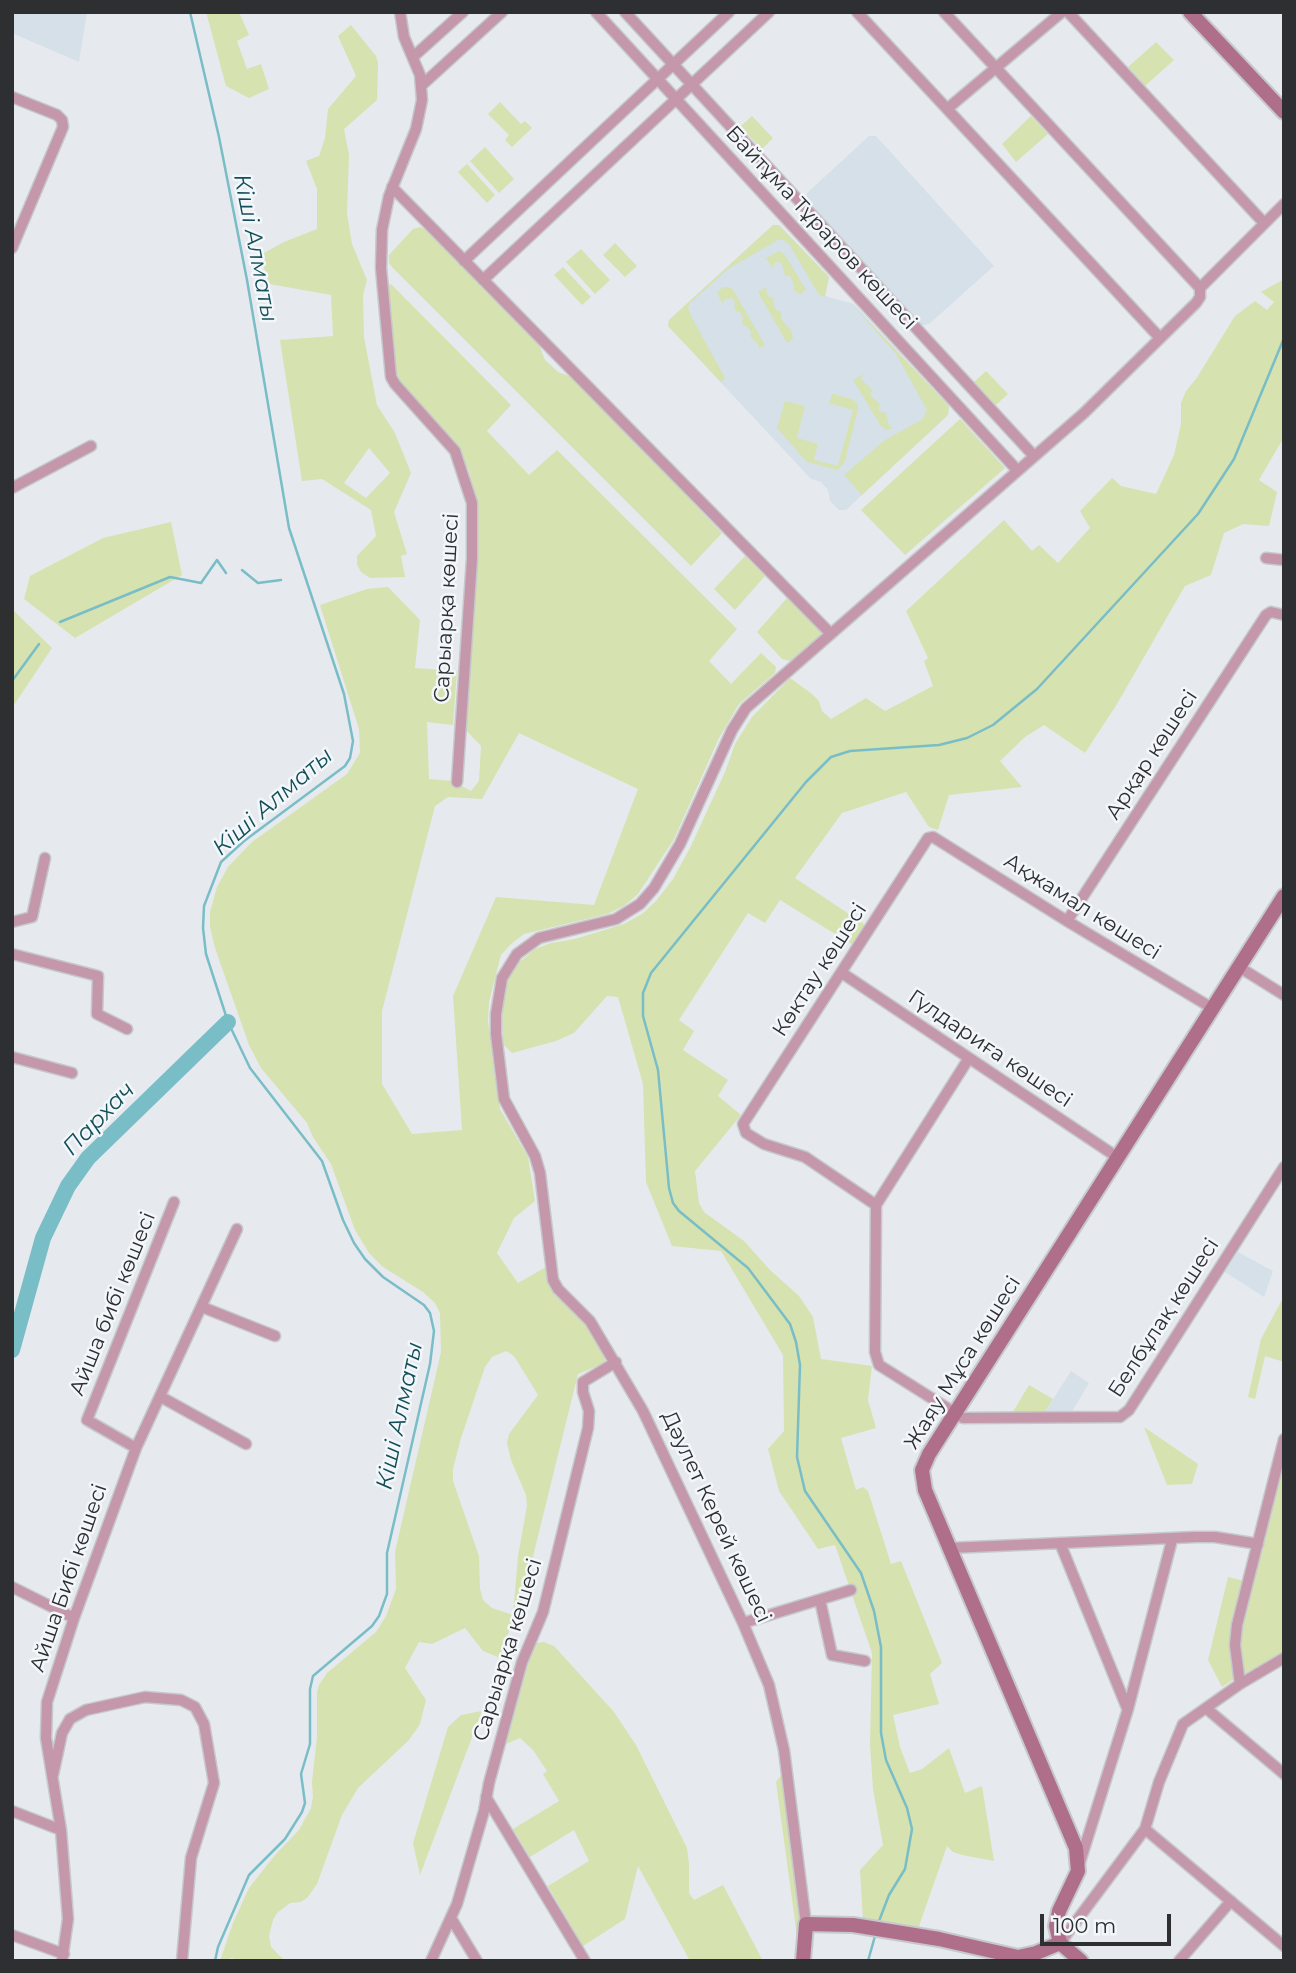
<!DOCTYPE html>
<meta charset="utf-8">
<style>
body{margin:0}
#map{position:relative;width:1296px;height:1973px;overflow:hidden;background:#e6eaee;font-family:Montserrat,sans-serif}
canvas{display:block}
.frame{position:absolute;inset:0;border:14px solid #2d2f31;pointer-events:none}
.scale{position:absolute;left:1040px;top:1914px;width:131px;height:32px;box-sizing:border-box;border:4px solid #2d2f31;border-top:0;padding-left:9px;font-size:21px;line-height:24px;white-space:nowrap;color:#2d2f31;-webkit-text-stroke:5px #f3f7fb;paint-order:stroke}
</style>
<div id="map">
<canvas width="1296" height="1973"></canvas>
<div class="frame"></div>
<div class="scale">100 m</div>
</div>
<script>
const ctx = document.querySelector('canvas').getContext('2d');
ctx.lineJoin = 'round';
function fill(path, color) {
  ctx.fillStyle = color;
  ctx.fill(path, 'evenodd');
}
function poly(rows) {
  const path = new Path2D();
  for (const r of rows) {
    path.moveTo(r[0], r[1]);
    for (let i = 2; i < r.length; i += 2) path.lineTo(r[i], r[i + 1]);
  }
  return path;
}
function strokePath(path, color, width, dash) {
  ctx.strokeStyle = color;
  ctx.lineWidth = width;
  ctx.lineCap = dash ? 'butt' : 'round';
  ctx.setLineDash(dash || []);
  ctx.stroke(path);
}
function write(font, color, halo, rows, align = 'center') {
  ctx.font = font + ' Montserrat,sans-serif';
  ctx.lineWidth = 5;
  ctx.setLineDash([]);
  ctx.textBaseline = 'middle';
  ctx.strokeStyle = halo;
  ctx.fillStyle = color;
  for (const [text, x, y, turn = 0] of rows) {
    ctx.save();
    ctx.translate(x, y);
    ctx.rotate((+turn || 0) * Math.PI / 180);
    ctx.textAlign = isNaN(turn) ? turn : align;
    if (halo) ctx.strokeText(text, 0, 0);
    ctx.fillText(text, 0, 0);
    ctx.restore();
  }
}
const built = poly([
 [12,12,87,12,79,62,12,33],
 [869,136,876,136,994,266,929,324,920,326,806,202,807,193],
 [773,225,779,225,829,277,825,296,854,304,949,406,948,415,846,510,839,510,830,501,828,490,821,482,811,479,668,326,669,320],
 [1238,1252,1273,1271,1264,1297,1225,1272],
 [1071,1371,1089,1383,1070,1415,1043,1415]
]);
const green = poly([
 [206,12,239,12,249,35,237,41,247,69,261,64,269,89,249,98,226,86],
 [351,25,376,56,378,63,377,100,344,129,349,155,347,213,352,244,367,280,363,295,364,337,377,405,395,433,411,473,394,512,407,554,401,556,405,577,370,578,361,572,357,565,357,556,376,536,371,510,322,479,302,481,280,340,333,336,331,295,269,284,260,255,284,242,317,229,317,189,306,161,319,156,325,138,328,109,356,76,338,36],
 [369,448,390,473,366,498,344,483],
 [1156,42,1174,60,1145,86,1128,67],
 [500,102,521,124,525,121,532,128,512,147,505,140,509,135,488,114],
 [752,116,773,138,762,149,740,127],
 [1031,116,1048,134,1016,162,1002,144],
 [485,147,514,179,499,193,470,161],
 [467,164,495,195,487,203,458,172],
 [773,225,779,225,829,277,825,297,819,295,789,244,783,240,778,240,728,269,690,303,688,308,691,316,725,378,721,382,668,326,669,320],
 [420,227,426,230,537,339,545,360,558,372,574,378,722,533,691,566,393,268,389,263,389,255,413,229],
 [615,243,637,266,625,277,603,255],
 [581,249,610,280,595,294,566,262],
 [779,251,785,255,806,290,800,294,794,290,793,282,790,276,785,276,782,263,777,262,773,264,773,269,766,258],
 [563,267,591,297,582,305,554,275],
 [1284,279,1284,437,1259,480,1277,492,1269,526,1243,524,1224,533,1211,575,1185,586,1117,704,1085,753,1044,725,1025,737,1000,761,1022,787,949,795,938,830,929,827,906,792,842,813,795,878,864,924,864,928,853,945,780,900,765,923,748,913,679,1020,694,1031,683,1050,728,1080,718,1096,741,1115,695,1171,699,1203,704,1212,744,1241,770,1270,799,1296,813,1317,821,1359,872,1366,868,1400,876,1428,841,1438,856,1490,863,1487,868,1491,891,1564,901,1561,942,1663,930,1674,939,1704,893,1715,900,1747,910,1773,922,1769,949,1748,965,1793,982,1786,994,1861,962,1855,953,1852,947,1846,918,1929,885,1922,863,1921,860,1870,883,1845,873,1789,870,1745,872,1653,835,1545,818,1549,779,1491,768,1449,784,1431,783,1355,721,1251,672,1246,646,1182,643,1084,618,997,607,996,574,1033,556,1041,512,1053,503,1044,502,1001,506,982,514,967,535,949,551,943,575,939,624,924,642,914,656,901,673,879,691,846,725,772,735,744,752,717,790,678,812,694,819,701,822,711,831,719,866,698,885,711,933,686,924,661,928,658,906,611,1004,520,1032,551,1039,545,1058,563,1090,528,1080,511,1112,478,1121,486,1156,494,1174,455,1181,424,1181,403,1186,391,1196,379,1235,316,1255,301,1267,310,1274,302,1261,292],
 [391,284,511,405,487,431,529,475,557,450,737,629,709,661,731,684,761,653,776,667,775,673,739,704,719,738,674,839,638,894,624,906,607,914,524,934,511,944,501,955,489,1002,488,1021,495,1079,500,1109,528,1157,535,1201,514,1218,497,1253,518,1283,546,1267,549,1285,554,1294,583,1319,604,1354,605,1363,578,1374,520,1609,514,1616,500,1658,483,1651,465,1628,432,1644,419,1642,405,1668,426,1700,420,1724,409,1740,358,1788,342,1815,317,1884,308,1897,301,1902,290,1903,277,1913,273,1920,269,1936,271,1947,285,1961,238,1961,232,1958,220,1961,233,1923,249,1888,275,1855,299,1830,311,1808,313,1797,312,1782,317,1737,317,1692,319,1685,327,1673,376,1632,386,1616,396,1589,395,1552,441,1352,440,1313,435,1303,423,1292,383,1267,369,1253,355,1230,331,1164,313,1137,307,1123,261,1068,249,1045,215,948,210,927,210,912,217,887,228,867,252,842,347,774,360,753,359,729,320,605,367,589,388,587,420,620,415,668,457,671,453,725,427,722,429,779,453,781,471,791,479,781,481,746,463,727,477,512,474,491,469,471,453,442,401,382,394,371,386,286],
 [519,733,638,789,594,905,496,897,453,996,462,1130,412,1134,382,1084,382,1011,435,806,448,797,482,799],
 [506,1351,514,1356,538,1395,509,1434,507,1443,511,1460,526,1495,527,1506,518,1556,513,1615,492,1608,483,1600,480,1589,479,1556,453,1481,453,1469,461,1438,485,1367,492,1357],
 [723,287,729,287,733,290,765,345,758,349,759,345,750,336,751,332,748,327,744,326,742,322,743,318,740,312,736,311,734,307,735,303,732,298,724,300,723,304,717,293],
 [767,287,766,291,769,297,773,297,774,305,777,311,781,311,782,320,791,330,793,339,787,343,758,292],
 [851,303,949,406,948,415,862,495,844,475,885,440,923,419,927,410,896,354],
 [986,371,1008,394,996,405,974,382],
 [863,374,861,379,872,390,870,395,880,404,878,409,881,412,886,413,889,426,894,428,886,430,881,426,853,380],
 [832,394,852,399,857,403,858,409,845,461,838,470,807,462,777,428,785,401,805,406,797,438,818,444,814,460,838,466,853,410,829,403],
 [960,419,1005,468,905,555,861,510],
 [171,522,182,575,75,638,24,599,30,576,103,538],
 [745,556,765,576,735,610,714,589],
 [787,598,818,624,822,632,820,637,790,661,782,659,757,632],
 [12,609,52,648,12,708],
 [1284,1296,1284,1362,1265,1356,1255,1399,1248,1397,1261,1339],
 [1029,1385,1053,1399,1043,1415,1011,1415],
 [1144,1427,1198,1464,1192,1484,1167,1485],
 [1284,1460,1284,1652,1244,1674,1240,1644,1243,1620],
 [1228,1577,1245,1581,1231,1638,1234,1679,1222,1687,1208,1660],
 [544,1642,554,1646,614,1712,636,1745,687,1848,689,1864,689,1893,694,1900,723,1885,763,1961,690,1961,638,1866,625,1919,583,1946,548,1886,589,1861,574,1830,530,1857,513,1829,559,1801,543,1774,547,1771,533,1750,520,1738,506,1744,532,1650,537,1643],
 [482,1711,420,1875,413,1843,448,1727,461,1715],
 [783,1773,800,1920,799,1961,794,1961,797,1936,776,1782]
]);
const stream = poly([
 [190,12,219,137,247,280,289,528,344,694,353,741,350,758,345,766,244,841,221,862,204,906,203,928,206,954,228,1022,250,1068,322,1161,343,1220,354,1243,365,1259,383,1277,424,1305,430,1313,434,1331,430,1364,387,1553,387,1594,379,1616,372,1626,313,1676,310,1689,310,1744,301,1774,305,1803,302,1812,285,1839,249,1875,218,1947,215,1961],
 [242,570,258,583,281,580],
 [60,622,170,577,201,583,217,560,226,573],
 [12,681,39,644],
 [879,1921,889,1895,905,1869,912,1829,907,1808,886,1760,881,1733,881,1647,874,1611,861,1573,805,1491,797,1457,800,1365,796,1342,790,1324,748,1268,679,1211,673,1203,669,1188,658,1070,643,1016,643,993,651,973,806,782,831,757,850,751,939,745,967,738,993,725,1037,689,1198,514,1234,459,1284,338],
 [868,1961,875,1936]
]);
const river = poly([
 [12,1350,43,1238,68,1186,88,1158,228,1022]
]);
const street = poly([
 [400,12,404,37,420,75,422,100,416,129,389,196,382,230,381,268,391,377,395,384,455,451,472,503,472,559,457,782],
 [596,12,1017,470],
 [625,12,1034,456],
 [857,12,1160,338],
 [944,12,1200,288],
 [1068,12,1264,223],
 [413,57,463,12],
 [422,85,502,12],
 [12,97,57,115,62,120,63,127,12,248],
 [947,109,1062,12],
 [392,187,831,634],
 [464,261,729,12],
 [483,280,769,12],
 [12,488,91,446],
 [1266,558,1284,560],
 [1067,921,1266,615,1271,612,1284,615],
 [12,922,32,917,45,858],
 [12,954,98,976,97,1014,127,1029],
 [1239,967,1284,995],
 [842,973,1117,1157],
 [12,1057,72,1073],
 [876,1205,805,1157,764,1144,746,1133,743,1124,928,838,933,837,1067,921,1212,1008],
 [876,1205,875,1352,879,1365,963,1418,1120,1417,1129,1410,1284,1167],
 [876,1205,969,1058],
 [202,1307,275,1336],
 [161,1397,246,1444],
 [136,1448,87,1420,174,1202],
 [1060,1543,1127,1708],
 [950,1548,1195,1537,1215,1537,1258,1544],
 [12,1587,74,1618],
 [820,1600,832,1655,865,1661],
 [743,1623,851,1590],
 [1284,1658,1240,1684,1183,1724,1159,1782,1145,1829,1284,1946],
 [1240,1684,1235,1645,1237,1625,1284,1439],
 [1207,1709,1284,1774],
 [53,1775,62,1733,70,1719,86,1710,145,1697,181,1700,195,1707,204,1724,214,1783,191,1858,182,1961],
 [486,1797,585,1961],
 [12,1811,61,1830],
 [1080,1862,1128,1709,1172,1540],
 [451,1918,477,1961],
 [806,1924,784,1750,769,1685,743,1623,643,1411,590,1321,558,1289,553,1280,540,1173,535,1156,504,1099,496,1034,496,1014,502,978,517,954,539,938,616,919,640,904,654,888,680,844,732,730,746,708,1084,413,1196,303,1200,297,1200,288,1284,204],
 [12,1935,64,1954],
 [1060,1943,1145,1829],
 [62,1961,68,1919,61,1830,46,1738,47,1702,74,1618,136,1448,237,1229],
 [431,1961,457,1904,484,1811,489,1783,522,1662,543,1612,588,1428,589,1411,583,1392,583,1382,616,1362],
 [1179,1961,1231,1901]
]);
const secondary = poly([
 [1190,12,1284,112],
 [803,1961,806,1924,853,1925,939,1939,1018,1957,1036,1953,1060,1943],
 [1081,1961,1060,1943,1056,1926,1059,1911,1078,1871,1076,1848,925,1490,922,1470,929,1454,1284,896]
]);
const streetNames = [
 ["Байтұма Тұраров көшесі",821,228,47],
 ["Сарыарқа көшесі",447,608,-87],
 ["Арқар көшесі",1152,755,-57],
 ["Ақжамал көшесі",1082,907,32],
 ["Көктау көшесі",820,970,-57],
 ["Гүлдариға көшесі",990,1049,34],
 ["Айша бибі көшесі",113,1304,-68],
 ["Белбұлақ көшесі",1164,1318,-57],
 ["Жаяу Мұса көшесі",963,1363,-58],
 ["Дәулет Керей көшесі",716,1517,65],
 ["Айша Бибі көшесі",69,1578,-71],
 ["Сарыарқа көшесі",508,1650,-73]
];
const waterNames = [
 ["Кіші Алматы",255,248,79],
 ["Кіші Алматы",273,802,-41],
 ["Пархач",99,1119,-46],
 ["Кіші Алматы",400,1416,-78]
];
fill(built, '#d6e0e9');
fill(green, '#d6e2b0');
strokePath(stream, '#79bdc7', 2.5);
strokePath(river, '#79bdc7', 16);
strokePath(street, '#c5c8cc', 13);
strokePath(secondary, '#c5c8cc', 18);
strokePath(street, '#c498aa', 10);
strokePath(secondary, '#af6f8b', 14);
write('21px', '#2d2f31', '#f3f7fb', streetNames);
write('italic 23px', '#134f56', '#f3f7fb', waterNames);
</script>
